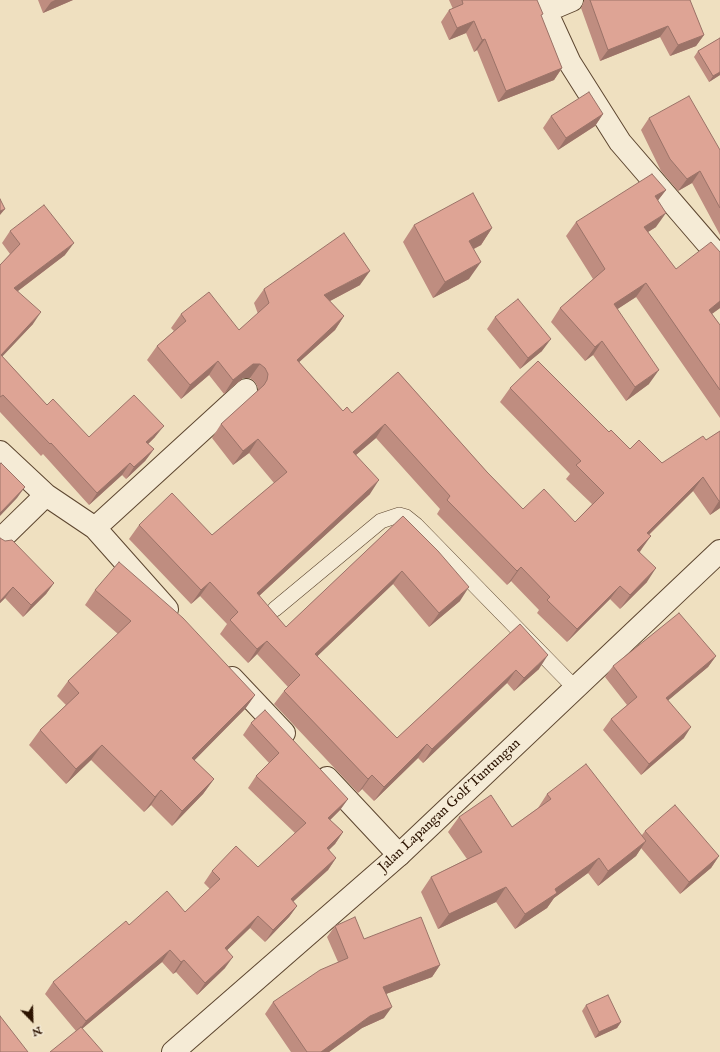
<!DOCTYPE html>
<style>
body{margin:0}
#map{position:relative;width:720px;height:1052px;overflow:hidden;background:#efe0c0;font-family:"IM FELL English",serif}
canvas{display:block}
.north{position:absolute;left:12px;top:1000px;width:40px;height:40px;-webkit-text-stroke:3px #f5ebd6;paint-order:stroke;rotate:157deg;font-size:11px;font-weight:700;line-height:16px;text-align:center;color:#2c1300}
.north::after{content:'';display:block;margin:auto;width:14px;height:18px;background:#2c1300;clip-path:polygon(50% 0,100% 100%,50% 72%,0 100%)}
</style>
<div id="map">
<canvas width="720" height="1052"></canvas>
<div class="north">N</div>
</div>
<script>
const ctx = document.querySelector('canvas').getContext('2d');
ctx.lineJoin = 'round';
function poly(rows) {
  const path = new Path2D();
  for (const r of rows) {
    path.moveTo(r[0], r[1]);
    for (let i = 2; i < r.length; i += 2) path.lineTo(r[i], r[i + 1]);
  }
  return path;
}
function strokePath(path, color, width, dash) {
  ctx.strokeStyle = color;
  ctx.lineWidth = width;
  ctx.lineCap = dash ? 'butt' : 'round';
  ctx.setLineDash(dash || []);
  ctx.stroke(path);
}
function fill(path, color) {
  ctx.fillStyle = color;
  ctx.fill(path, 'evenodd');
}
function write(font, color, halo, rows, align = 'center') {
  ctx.font = font + ' "IM FELL English",serif';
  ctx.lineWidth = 3;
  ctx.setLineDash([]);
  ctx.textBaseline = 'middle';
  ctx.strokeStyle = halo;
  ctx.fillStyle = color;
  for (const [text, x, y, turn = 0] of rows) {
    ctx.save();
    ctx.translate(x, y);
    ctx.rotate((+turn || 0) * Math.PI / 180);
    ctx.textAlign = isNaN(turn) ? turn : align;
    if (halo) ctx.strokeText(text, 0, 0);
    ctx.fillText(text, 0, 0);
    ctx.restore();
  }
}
const service = poly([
 [275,609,381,521,399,515,406,517,416,525,575,688]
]);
const minor = poly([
 [541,0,570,63,620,142,720,258],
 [546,11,572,0],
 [0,452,46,495,95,528,167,609],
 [95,528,246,390],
 [0,540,46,495],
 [232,678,284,733],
 [327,778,399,855]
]);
const tertiary = poly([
 [173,1052,399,855,720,551]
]);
const wall = poly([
 [38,0,73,0,43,13],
 [449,0,537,0,541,16,562,68,554,80,498,102,477,50,474,52,466,33,449,40,441,22,449,10,453,9],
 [584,0,690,0,704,35,696,46,670,56,660,37,600,61,581,8,584,1],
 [720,38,720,75,709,82,694,57,698,51],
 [603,114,595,126,558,150,543,128,551,116],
 [649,118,720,150,720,235,692,183,678,191,661,171,641,130],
 [666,190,658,200,656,227,648,232,676,269,720,252,720,308,712,314,720,325,720,418,636,297,617,309,649,384,626,401,593,355,585,361,551,322,560,308,593,279,566,236,576,222],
 [414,225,492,228,481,245,474,249,469,279,433,298,403,242],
 [10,231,65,255,18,291,33,324,2,356,47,405,89,437,155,437,148,444,154,449,145,461,126,479,122,475,89,505,43,454,41,456,0,412,0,265,10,254,2,243],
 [360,285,330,301,344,316,335,330,299,362,343,411,352,413,398,372,487,472,523,509,575,522,592,504,566,479,570,474,500,402,510,388,609,432,630,449,662,463,706,440,720,431,720,508,710,515,693,491,649,535,641,550,640,552,647,582,620,609,610,599,567,642,537,613,539,610,511,581,507,585,437,514,440,509,376,438,356,455,370,494,259,596,286,627,403,516,460,601,429,627,393,584,317,656,397,738,520,624,539,669,514,691,507,683,423,763,418,758,374,801,362,789,358,793,274,704,284,691,288,687,257,654,248,663,220,634,227,624,200,596,191,604,129,539,139,525,212,535,274,483,249,453,233,465,212,438,221,424,258,391,258,388,255,382,250,378,243,378,224,394,209,375,181,399,147,360,157,346,174,331,171,328,181,314,239,330,258,314,254,303,264,289],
 [495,317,542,351,520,369,487,329],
 [0,538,54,583,46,594,23,617,5,598,0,603],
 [95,590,255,695,245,709,194,760,214,779,203,794,172,826,151,805,144,812,91,760,66,784,29,745,40,730,66,705,57,696,68,681,118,634,85,605],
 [716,656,708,667,668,700,684,738,641,775,603,730,611,719,627,705,605,677,613,666],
 [251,723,348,799,340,810,330,820,343,832,335,844,328,850,336,858,328,870,293,901,297,906,289,917,265,942,250,928,227,950,225,968,197,995,176,972,173,974,162,962,83,1028,76,1031,45,994,53,982,129,925,185,912,210,889,204,883,212,871,258,867,295,833,248,788,256,776,269,763,243,735],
 [547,794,642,835,645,831,719,856,711,868,680,894,641,848,636,856,598,886,588,873,554,898,547,908,515,929,496,902,438,929,421,892,431,877,467,859,448,832,459,817,512,827,538,808],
 [335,926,364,939,440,965,432,977,386,994,384,1018,362,1028,329,1052,291,1052,265,1014,273,1002,338,962,327,937],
 [586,1005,621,1022,617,1028,595,1038,582,1011]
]);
const shadedWall = poly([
 [55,0,73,0,43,13,51,2],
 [474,21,466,33,449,40,457,28],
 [668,26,660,37,600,61,608,50],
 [704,35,696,46,670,56,678,45],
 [485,39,477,50,474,52,482,40],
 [562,68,554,80,498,102,506,91],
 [720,72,720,75,709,82,713,76],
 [603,114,595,126,558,150,566,138],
 [700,171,692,183,678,191,687,179],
 [666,190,656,203,655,196],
 [5,209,0,215,0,211],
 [666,213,656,227,635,240,644,227],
 [492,228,481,245,457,257,469,241],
 [74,243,65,255,6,300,14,288],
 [481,262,469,279,433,298,445,282],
 [370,271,360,285,315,309,324,295],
 [646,283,636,297,604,318,614,304],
 [720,301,720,308,699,323,709,310],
 [41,312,33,324,0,359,0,356],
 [344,316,335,330,287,373,297,360],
 [551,339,542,351,520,369,528,358],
 [602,341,593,355,585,361,595,347],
 [218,361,209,375,181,399,190,385],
 [253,364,260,364,250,378,243,378,224,394,233,380],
 [659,370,649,384,626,401,635,387],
 [385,424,376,438,344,465,353,452],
 [164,426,155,437,138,454,146,442],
 [258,439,249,453,233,465,243,451],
 [154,449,145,461,126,479,134,467],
 [130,463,122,475,89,505,97,493],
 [703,477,693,491,637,546,647,533],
 [379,480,370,494,247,607,257,593],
 [25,487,17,498,0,516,0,513],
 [719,501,720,501,720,508,710,515],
 [651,536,641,550,628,563,637,550],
 [521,567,511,581,507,585,517,571],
 [656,568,647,582,620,609,630,595],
 [402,571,393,584,305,668,315,654],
 [210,582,200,596,191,604,201,590],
 [54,583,46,594,23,617,31,605],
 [620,586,610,599,567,642,577,629],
 [13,587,5,598,0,603,0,601],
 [469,587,460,601,429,627,439,613],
 [267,641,257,654,248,663,257,649],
 [548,655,539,669,514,691,524,678],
 [716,656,708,667,658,709,666,698],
 [516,670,507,683,423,763,432,749],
 [255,695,245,709,182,773,192,758],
 [691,727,684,738,641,775,649,764],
 [427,744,418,758,374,801,384,787],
 [102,745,91,760,66,784,76,769],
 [372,775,362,789,358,793,368,779],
 [214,779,203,794,172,826,182,811],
 [161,790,151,805,144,812,155,797],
 [348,799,340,810,320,830,328,818],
 [343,832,335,844,319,860,327,848],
 [646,841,636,856,598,886,608,871],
 [719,856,711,868,680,894,689,882],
 [336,858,328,870,283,911,291,899],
 [599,858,588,873,554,898,547,908,515,929,525,914,555,889],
 [506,887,496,902,438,929,449,914],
 [297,906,289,917,265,942,273,930],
 [258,916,250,928,217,960,225,948],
 [170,950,162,962,77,1033,86,1021],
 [233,957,225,968,197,995,205,983],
 [184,960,176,972,173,974,181,962],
 [440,965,432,977,375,998,383,987],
 [392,1007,384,1018,362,1028,329,1052,321,1052,370,1016],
 [621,1022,617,1028,595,1038,599,1032]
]);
const building = poly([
 [462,0,537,0,543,14,541,15,562,68,506,91,485,39,482,40,474,21,457,28,449,10,463,4,462,0],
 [590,0,690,0,704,35,678,45,668,26,608,50,590,0],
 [720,38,720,72,713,76,698,51,720,38],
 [589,92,603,114,566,138,551,116,589,92],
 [689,96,720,150,720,208,700,171,687,179,670,159,649,118,689,96],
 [652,174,666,190,655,196,666,213,644,227,676,269,711,242,720,252,720,301,709,310,720,325,720,390,646,283,614,304,659,370,635,387,602,341,595,347,560,308,605,269,576,222,652,174],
 [473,193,492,228,469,241,481,262,445,282,414,225,473,193],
 [0,199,5,209,0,211,0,199],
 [44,205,74,243,14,288,41,312,1,355,47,405,53,399,89,437,134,395,164,426,146,442,154,449,134,467,130,463,97,493,51,443,50,444,3,395,0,397,0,265,20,244,10,231,44,205],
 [344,233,370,271,324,295,344,316,297,360,343,411,347,407,352,413,398,372,487,472,523,509,544,489,575,522,604,493,576,465,581,461,510,388,538,361,609,432,611,430,630,449,639,440,662,463,703,436,706,440,720,431,720,501,719,501,703,477,647,533,651,536,637,550,656,568,630,595,620,586,577,629,547,600,550,597,521,567,517,571,447,500,450,496,385,424,353,452,379,480,257,593,286,627,403,516,438,551,469,587,439,613,402,571,315,654,397,738,520,624,548,655,524,678,516,670,432,749,427,744,384,787,372,775,368,779,284,691,300,675,267,641,257,649,230,620,238,612,210,582,201,590,139,525,172,493,212,535,287,472,258,439,243,451,221,424,264,385,267,380,268,374,265,368,260,364,253,364,233,380,218,361,190,385,157,346,186,321,181,314,209,292,239,330,269,303,264,289,344,233],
 [518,299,551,339,528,358,495,317,518,299],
 [1,463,25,487,0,513,0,464,1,463],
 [0,538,5,541,12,540,54,583,31,605,13,587,0,601,0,538],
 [119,562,183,618,255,695,192,758,214,779,182,811,161,790,155,797,102,745,76,769,40,730,79,693,68,681,131,621,95,590,119,562],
 [679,613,716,656,666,698,691,727,649,764,611,719,637,697,613,666,679,613],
 [265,710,348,799,328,818,343,832,327,848,336,858,291,899,297,906,273,930,258,916,225,948,233,957,205,983,184,960,181,962,170,950,86,1021,53,982,126,921,129,925,167,891,185,912,220,879,212,871,236,846,258,867,306,823,256,776,279,753,251,723,265,710],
 [586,764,646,841,608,871,599,858,555,889,557,893,525,914,506,887,449,914,431,877,482,852,459,817,491,795,512,827,551,799,547,794,586,764],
 [675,805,719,856,689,882,645,831,675,805],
 [355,917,364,939,421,917,440,965,383,987,392,1007,370,1016,321,1052,307,1052,273,1002,320,970,348,958,335,926,355,917],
 [608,995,621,1022,599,1032,586,1005,608,995],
 [0,1016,28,1052,0,1052,0,1016],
 [81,1027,103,1052,50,1052,81,1027]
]);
const streetNames = [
 ["Jalan Lapangan Golf Tuntungan",450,806,-43]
];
strokePath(service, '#5d4630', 16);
strokePath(minor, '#5d4630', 24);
strokePath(tertiary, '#5d4630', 24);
strokePath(service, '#f5ebd6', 15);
strokePath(minor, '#f5ebd6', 22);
strokePath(tertiary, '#f5ebd6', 22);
fill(wall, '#bf8d80');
fill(shadedWall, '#9b7368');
fill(building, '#dea495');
strokePath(building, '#9b7368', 1);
write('14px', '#2c1300', '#f5ebd6', streetNames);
</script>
